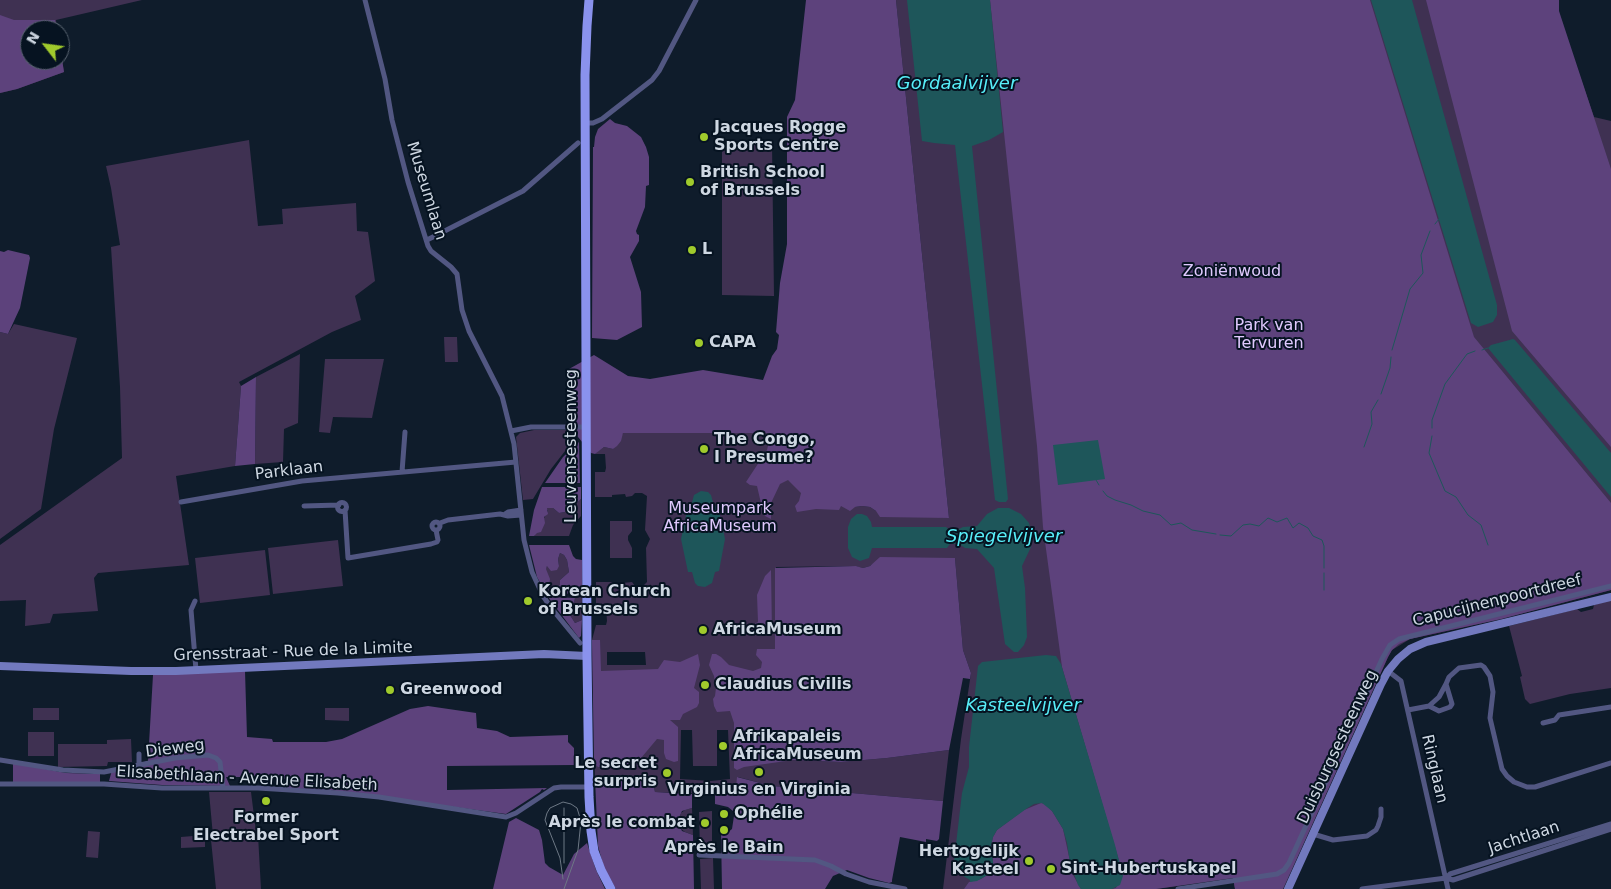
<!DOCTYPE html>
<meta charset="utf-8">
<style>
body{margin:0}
#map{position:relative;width:1611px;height:889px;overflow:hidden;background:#0f1c2b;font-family:"DejaVu Sans",sans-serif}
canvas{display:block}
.north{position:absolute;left:20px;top:20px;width:50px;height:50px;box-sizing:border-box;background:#061321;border:1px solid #56616e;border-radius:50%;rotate:300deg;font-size:14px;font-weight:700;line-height:20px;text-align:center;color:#ced7e2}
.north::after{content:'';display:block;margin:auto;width:18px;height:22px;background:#a0ca2c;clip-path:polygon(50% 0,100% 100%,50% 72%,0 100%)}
</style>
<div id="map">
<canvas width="1611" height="889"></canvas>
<div class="north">N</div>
</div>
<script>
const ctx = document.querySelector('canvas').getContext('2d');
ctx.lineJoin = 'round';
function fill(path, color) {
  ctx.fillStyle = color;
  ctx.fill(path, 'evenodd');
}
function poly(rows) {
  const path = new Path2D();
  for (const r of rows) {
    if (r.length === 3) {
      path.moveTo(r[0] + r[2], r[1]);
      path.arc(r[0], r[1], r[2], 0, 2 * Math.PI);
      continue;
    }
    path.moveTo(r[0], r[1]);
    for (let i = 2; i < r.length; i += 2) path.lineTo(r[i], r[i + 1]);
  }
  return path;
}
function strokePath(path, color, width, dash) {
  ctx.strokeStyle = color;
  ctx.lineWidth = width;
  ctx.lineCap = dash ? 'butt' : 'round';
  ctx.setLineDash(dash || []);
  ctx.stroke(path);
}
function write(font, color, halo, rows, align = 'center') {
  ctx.font = font + ' "DejaVu Sans",sans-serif';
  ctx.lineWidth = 4;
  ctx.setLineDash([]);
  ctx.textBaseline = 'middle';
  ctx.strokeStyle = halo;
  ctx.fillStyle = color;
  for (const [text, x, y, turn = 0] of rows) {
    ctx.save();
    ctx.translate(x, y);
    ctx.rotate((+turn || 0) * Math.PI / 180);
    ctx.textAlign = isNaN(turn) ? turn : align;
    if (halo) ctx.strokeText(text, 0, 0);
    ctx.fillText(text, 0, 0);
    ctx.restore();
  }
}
const green = poly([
 [0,0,142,0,56,20,57,30,30,30,30,60,60,60,60,47,64,72,17,89,0,93],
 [896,0,1556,0,1557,9,1594,117,1611,121,1611,590,1501,619,1410,639,1392,650,1388,657,1283,889,1235,889,1233,878,1156,889,943,889,961,739,971,673,963,650,955,558,876,562,870,566,863,568,855,566,776,567,776,762,793,760,841,762,887,758,949,750,943,801,772,786,738,777,736,788,720,788,715,794,655,792,653,783,644,779,595,779,592,640,596,625,606,625,607,621,606,608,596,607,596,582,612,582,613,584,632,582,635,586,643,586,647,582,646,548,650,539,645,530,647,496,642,493,635,493,632,496,626,497,625,494,612,495,612,497,595,497,595,472,605,472,606,468,605,454,595,454,598,451,604,447,613,449,623,433,772,433,855,507,862,506,870,507,876,511,949,518],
 [607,652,645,652,646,665,607,665],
 [681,730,692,730,693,766,717,766,717,730,728,730,730,779,711,781,680,779],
 [249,140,258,226,283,224,282,209,356,203,357,231,368,232,375,281,355,296,361,320,332,332,239,382,241,386,235,466,176,476,189,565,98,573,94,578,98,611,53,614,50,623,25,626,26,600,0,601,0,545,122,458,120,387,111,247,120,245,111,188,106,166],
 [722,143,772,143,774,296,722,295],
 [14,324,77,338,54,429,41,509,0,539,0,332,8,334],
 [444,337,457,337,458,362,445,362],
 [300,354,298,423,284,429,283,462,255,464,256,377],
 [325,359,384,359,372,418,333,417,330,433,319,432],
 [534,430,572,430,576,434,576,437,551,469,533,499,523,500,516,437,520,433],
 [581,499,581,516,573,525,569,536,534,536,548,511,546,508,553,508,559,513,565,512,565,503,577,503],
 [610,521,632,521,632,531,628,536,628,540,632,548,632,558,610,558],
 [338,540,343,586,273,594,268,548],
 [265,550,270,595,200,603,195,558],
 [560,553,564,555,567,560,569,572,560,580,560,585,555,589,557,594,545,593,542,586,544,587,546,568,547,566,559,566,558,559],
 [582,597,582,620,575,623,570,615,570,604,574,603,575,598],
 [1611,600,1611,688,1570,694,1530,704,1525,699,1520,677,1522,676,1509,626,1577,609,1581,612,1593,609,1594,605],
 [33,708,59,708,59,720,33,720],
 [325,708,349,708,349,721,325,720],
 [28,732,54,732,54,756,28,756],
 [131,739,132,762,108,762,107,766,58,767,58,744,107,744,107,740],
 [209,792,251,792,256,832,213,836],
 [692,808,693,835,685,832,681,829,678,822,681,813,685,810],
 [712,811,712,851,700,852,699,812],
 [88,831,100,832,98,858,86,857],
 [205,835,205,847,181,848,181,837],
 [258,835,261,889,216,889,211,840],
 [713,858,714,889,701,889,700,859]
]);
const forest = poly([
 [806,0,896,0,949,518,880,517,876,511,870,507,862,506,855,507,850,511,841,506,839,510,816,509,797,512,795,506,799,501,801,493,788,480,780,484,771,503,771,519,765,516,763,512,757,486,750,485,746,482,767,450,771,433,623,433,621,441,617,446,613,449,604,447,595,454,591,453,574,432,570,430,569,369,594,355,628,376,650,379,703,370,763,380,772,356,777,349,779,335,776,332,780,283,787,244,787,117,795,100],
 [990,0,1370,0,1474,337,1611,503,1611,590,1501,619,1410,639,1399,644,1392,650,1388,657,1283,889,1235,889,1233,878,1156,889,1112,889,1116,888,1122,871,1062,667,1043,527,1037,446],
 [1426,0,1559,0,1559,11,1611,169,1611,447,1512,331],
 [0,15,14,20,55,20,57,30,30,30,30,60,60,60,60,47,64,72,17,89,0,93],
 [610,119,615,123,627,126,641,137,646,147,649,157,649,185,646,186,645,207,636,231,637,234,639,235,639,241,630,257,641,292,642,327,617,340,592,338,593,147,594,147,595,137,598,129],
 [8,250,29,255,30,258,20,308,8,334,0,332,0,251,4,252],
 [256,377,255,464,235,466,241,386],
 [579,442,580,483,545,483,563,457],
 [542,487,581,487,581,499,577,503,565,503,565,512,559,513,553,508,547,508,548,514,544,517,545,523,541,532,537,533,534,536,529,536,534,510],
 [529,545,569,545,573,556,576,559,582,560,582,593,557,594,555,589,556,587,560,585,560,580,569,572,567,560,564,555,560,553,558,559,559,566,557,570,551,571,547,566,546,569,550,579,549,586,542,586,537,577],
 [880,557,955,558,963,650,971,673,970,679,963,678,949,750,887,758,841,762,793,760,744,767,737,770,734,768,734,723,730,711,717,712,714,706,713,699,715,696,716,688,714,676,709,665,712,654,716,654,721,657,729,665,753,671,761,668,762,662,756,655,757,649,775,649,775,568,856,566,863,568,870,566],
 [771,570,772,632,766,629,763,629,758,633,753,631,752,625,758,622,757,595,765,576],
 [548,597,575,598,574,603,570,604,570,615,575,623,582,620,581,636,579,638],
 [592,640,600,640,601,671,658,669,664,660,680,662,698,654,700,665,694,688,699,692,699,703,697,707,683,714,680,720,670,720,678,727,678,761,674,762,666,759,664,753,664,740,657,739,636,764,641,766,598,767,596,765,594,762],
 [245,671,247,737,272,739,273,742,326,742,342,739,410,709,428,706,476,713,477,728,497,731,510,737,568,735,568,742,574,748,574,765,447,766,447,790,547,788,544,790,542,789,540,792,506,814,329,790,287,788,287,779,260,777,226,777,230,786,162,785,109,781,112,770,148,761,153,675],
 [13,763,66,773,100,774,100,782,13,783],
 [737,777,772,786,943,801,939,839,937,841,926,839,926,842,900,837,892,880,892,882,889,883,869,878,847,870,833,876,825,889,722,889,721,834,727,833,732,829,734,816,733,811,728,807,715,804,715,794,720,788,736,788],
 [595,779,644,779,653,783,655,792,692,794,692,808,682,811,678,820,679,825,682,831,693,835,694,889,616,889,604,868,598,846],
 [1041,803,1045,804,1052,811,1063,829,1073,875,1081,889,964,889,969,882,981,879,994,870,991,846,993,837,997,830,1024,810],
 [516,818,539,830,542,840,545,863,549,867,563,875,574,854,587,843,596,870,605,889,493,889,509,822]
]);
const water = poly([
 [907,0,990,0,1003,132,989,140,972,146,1008,499,1006,502,999,502,995,500,955,145,934,143,922,141],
 [1371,0,1412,0,1497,305,1497,315,1493,322,1478,327,1471,323],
 [1513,339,1515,340,1611,453,1611,497,1488,348,1491,345],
 [1098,440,1105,479,1058,485,1053,445],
 [701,491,708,492,711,495,714,506,718,506,725,539,719,571,715,572,712,583,705,587,698,586,695,583,692,572,688,572,681,539,688,506,691,506,694,495],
 [998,508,1009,508,1021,514,1029,523,1032,534,1031,547,1022,566,1025,588,1027,637,1024,645,1018,652,1014,652,1005,644,994,568,977,549,965,548,959,544,950,544,947,548,872,548,869,558,860,561,852,557,848,548,848,527,851,519,857,514,862,514,867,516,871,522,872,527,946,527,950,530,957,530,963,527,977,526,987,514],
 [1046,655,1056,656,1061,664,1115,845,1123,876,1120,885,1112,889,1081,889,1078,885,1070,863,1067,843,1063,829,1052,811,1042,803,1034,804,1026,809,997,830,993,837,991,846,994,870,986,876,977,881,970,882,970,880,953,870,962,793,969,767,969,747,978,666,982,662]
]);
const stream = poly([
 [1435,224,1439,219],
 [1392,350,1410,289,1423,273,1421,255,1430,231],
 [1482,350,1488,348],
 [1381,394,1390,368,1391,357],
 [1432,428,1432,420,1445,384,1467,354,1475,351],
 [1432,436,1429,453,1445,491,1456,497,1468,515,1481,525,1488,545],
 [1364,447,1372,424,1371,412,1378,400],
 [1096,480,1099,485],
 [1103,491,1107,496,1115,500,1131,505,1143,511,1160,515,1171,525,1181,523,1192,530,1216,534],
 [1220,535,1231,536,1243,525,1250,524,1259,526,1268,518,1277,522,1287,518,1293,528,1299,523,1308,528,1313,536,1322,540,1324,546,1324,568],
 [1324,590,1324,573]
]);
const street = poly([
 [365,0,385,79,392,120,408,182,428,246,431,251,451,267,457,274,462,310,469,331,502,396,514,444,524,540,532,572,543,596,552,609,580,643],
 [586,123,593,123,602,119,652,80,659,71,696,0],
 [427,240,523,191,578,143],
 [511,431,531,427,586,427],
 [402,472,405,432],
 [181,502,302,481,516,462],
 [342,507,4.5],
 [304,506,339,505],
 [345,510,348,558,431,544,437,542,438,540,436,530],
 [505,514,508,512,521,510],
 [436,526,4],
 [440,523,448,520,500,514,508,516,521,515],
 [195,601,191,610,196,670],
 [1388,671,1401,681,1448,889],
 [1429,706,1439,697,1446,684],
 [1408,710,1429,706,1439,711,1450,707,1452,704,1446,684,1449,677,1459,668,1481,665,1484,667,1490,676,1493,692,1490,718,1502,769,1507,776,1514,782,1527,787,1535,787,1611,763],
 [1543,723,1555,720,1559,715,1611,707],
 [0,760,63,770,104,772,175,758,208,755,216,758,220,762,223,788],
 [139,765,139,754],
 [0,784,104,784,162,788,258,788,338,793,379,797,506,817,516,813,554,788,561,787,589,787],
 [1313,834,1333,840,1367,836,1376,830,1378,826,1381,817,1381,809],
 [699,855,815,860,831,866,846,874,869,882,905,889],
 [1446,878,1450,874,1611,824],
 [1178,889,1277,874,1284,870,1289,863,1382,659,1390,645,1399,639,1611,586],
 [1362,889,1446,878,1453,880,1611,829]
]);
const secondary = poly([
 [0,666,131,671,176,671,544,654,587,656],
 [1288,889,1381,684,1388,671,1398,659,1410,649,1426,642,1611,597]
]);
const primary = poly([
 [589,0,587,26,585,75,587,656,589,797,591,831,594,851,601,870,611,889]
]);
const tram = poly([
 [564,808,564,863],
 [563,879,560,858,545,820,547,813,550,808,563,802,571,804,577,808,581,821,578,850,564,889]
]);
const markers = [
 [704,137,5,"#a0ca2c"],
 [690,182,5,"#a0ca2c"],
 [692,250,5,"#a0ca2c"],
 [699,343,5,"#a0ca2c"],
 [704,449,5,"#a0ca2c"],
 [528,601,5,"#a0ca2c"],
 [703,630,5,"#a0ca2c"],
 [705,685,5,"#a0ca2c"],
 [390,690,5,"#a0ca2c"],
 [723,746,5,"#a0ca2c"],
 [759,772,5,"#a0ca2c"],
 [667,773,5,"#a0ca2c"],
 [266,801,5,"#a0ca2c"],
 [724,814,5,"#a0ca2c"],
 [705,823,5,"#a0ca2c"],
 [724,830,5,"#a0ca2c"],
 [1029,861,5,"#a0ca2c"],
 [1051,869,5,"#a0ca2c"]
];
const poiNames = [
 ["Jacques Rogge",714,128],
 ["Sports Centre",714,146],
 ["British School",700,173],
 ["of Brussels",700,191],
 ["L",702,250],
 ["CAPA",709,343],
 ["The Congo,",714,440],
 ["I Presume?",714,458],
 ["Korean Church",538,592],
 ["of Brussels",538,610],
 ["AfricaMuseum",713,630],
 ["Claudius Civilis",715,685],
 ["Greenwood",400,690],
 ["Afrikapaleis",733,737],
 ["AfricaMuseum",733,755],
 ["Le secret",657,764,"right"],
 ["surpris",657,782,"right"],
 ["Virginius en Virginia",759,790,"center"],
 ["Ophélie",734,814],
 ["Former",266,818,"center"],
 ["Electrabel Sport",266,836,"center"],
 ["Après le combat",695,823,"right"],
 ["Après le Bain",724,848,"center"],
 ["Hertogelijk",1019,852,"right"],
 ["Kasteel",1019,870,"right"],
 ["Sint-Hubertuskapel",1061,869]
];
const streetNames = [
 ["Museumlaan",426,191,73],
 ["Leuvensesteenweg",572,446,-90],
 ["Parklaan",289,471,-7],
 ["Capucijnenpoortdreef",1497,601,-14],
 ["Grensstraat - Rue de la Limite",293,652,-2],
 ["Duisburgsesteenweg",1338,747,-65],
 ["Dieweg",175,749,-7],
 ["Ringlaan",1434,769,77],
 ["Elisabethlaan - Avenue Elisabeth",247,779,3],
 ["Jachtlaan",1524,838,-18]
];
const parkNames = [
 ["Zoniënwoud",1232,272],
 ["Park van",1269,326],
 ["Tervuren",1269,344],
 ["Museumpark",720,509],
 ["AfricaMuseum",720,527]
];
const waterNames = [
 ["Gordaalvijver",957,84],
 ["Spiegelvijver",1004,537],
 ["Kasteelvijver",1023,706]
];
fill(green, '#3f3152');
fill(forest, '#5d427c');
fill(water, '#1e565a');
strokePath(stream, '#1e565a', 1);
strokePath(street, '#525782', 5);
strokePath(secondary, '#7279be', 8);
strokePath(primary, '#8a92ed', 9);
strokePath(tram, '#6d7885', 1);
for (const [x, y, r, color] of markers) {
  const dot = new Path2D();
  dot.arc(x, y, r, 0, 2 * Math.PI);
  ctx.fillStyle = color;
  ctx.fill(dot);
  strokePath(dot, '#061321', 2);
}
write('bold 16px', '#ced7e2', '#061321', poiNames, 'left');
write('16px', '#ced7e2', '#061321', streetNames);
write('16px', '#e0c9fe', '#061321', parkNames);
write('italic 18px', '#57eef8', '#061321', waterNames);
</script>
